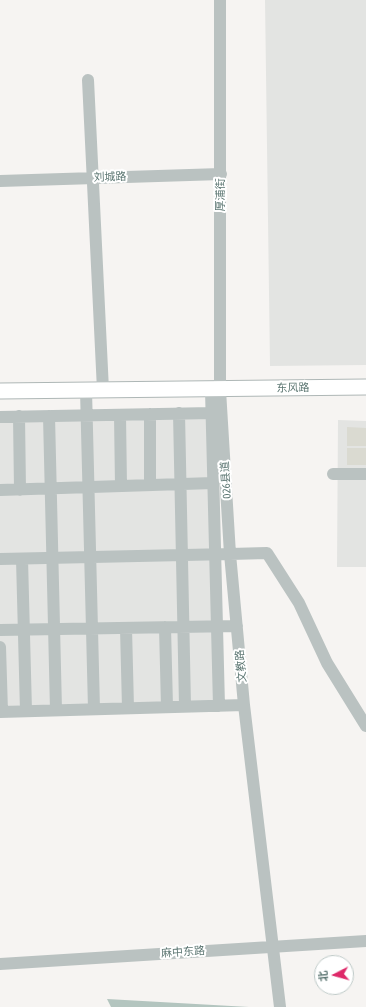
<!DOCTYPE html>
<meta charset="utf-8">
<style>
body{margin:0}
#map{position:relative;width:366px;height:1007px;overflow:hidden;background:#f6f4f2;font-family:"Asap Condensed","Noto Sans SC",sans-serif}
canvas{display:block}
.north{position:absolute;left:314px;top:955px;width:40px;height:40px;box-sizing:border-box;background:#fff;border:1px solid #bec9c7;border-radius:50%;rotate:264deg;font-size:11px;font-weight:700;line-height:16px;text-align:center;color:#5d7773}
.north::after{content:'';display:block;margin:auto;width:14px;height:18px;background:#de2969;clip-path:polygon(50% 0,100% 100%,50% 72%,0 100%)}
</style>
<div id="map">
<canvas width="366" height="1007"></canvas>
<div class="north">北</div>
</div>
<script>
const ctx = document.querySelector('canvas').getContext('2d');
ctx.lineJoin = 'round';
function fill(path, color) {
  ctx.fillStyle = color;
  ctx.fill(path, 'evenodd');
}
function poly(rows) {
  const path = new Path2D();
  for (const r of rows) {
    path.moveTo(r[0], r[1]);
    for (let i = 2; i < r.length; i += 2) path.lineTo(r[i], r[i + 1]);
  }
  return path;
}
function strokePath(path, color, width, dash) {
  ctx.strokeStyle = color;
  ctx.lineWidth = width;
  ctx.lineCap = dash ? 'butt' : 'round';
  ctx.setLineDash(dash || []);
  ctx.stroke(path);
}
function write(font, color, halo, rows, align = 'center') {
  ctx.font = font + ' "Asap Condensed","Noto Sans SC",sans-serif';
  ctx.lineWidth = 4;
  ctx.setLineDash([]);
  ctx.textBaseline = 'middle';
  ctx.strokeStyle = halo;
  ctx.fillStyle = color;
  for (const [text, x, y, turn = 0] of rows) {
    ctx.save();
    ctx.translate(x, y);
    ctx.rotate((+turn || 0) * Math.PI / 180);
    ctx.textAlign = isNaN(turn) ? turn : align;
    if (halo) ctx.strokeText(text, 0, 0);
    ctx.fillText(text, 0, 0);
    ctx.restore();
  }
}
const built = poly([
 [265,0,366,0,366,365,270,366],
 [0,415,209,418,215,702,0,706],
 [338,420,366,421,366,567,337,567]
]);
const green = poly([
 [347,427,366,428,366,446,347,446],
 [347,448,366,448,366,465,347,465]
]);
const water = poly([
 [107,999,249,1007,111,1007]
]);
const minor = poly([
 [220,0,220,390,230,554,267,553,299,603,327,663,366,726],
 [88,80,103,390],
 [0,181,221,174],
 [86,390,94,709],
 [211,390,219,706],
 [179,413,185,706],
 [120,415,121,486],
 [19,416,20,490],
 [49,416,56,710],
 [0,417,212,413],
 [333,474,366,474],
 [150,485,150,414],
 [0,490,213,483],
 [0,559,230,554,244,705,280,1007],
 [22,559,26,711],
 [165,627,167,707],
 [126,628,128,708],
 [0,630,237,626],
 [0,647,2,712],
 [0,712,244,705],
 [0,964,366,941]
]);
const major = poly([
 [0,391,366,387]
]);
const streetNames = [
 ["刘城路",110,177,-2],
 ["厚浦街",221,195,-90],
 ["东风路",293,388,-1],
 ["026县道",226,480,-94],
 ["文教路",241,666,-95],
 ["麻中东路",183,952,-4]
];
fill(built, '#e3e4e2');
fill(green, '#dadad1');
fill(water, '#b3c5bf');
strokePath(major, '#aeb7b6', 17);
strokePath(minor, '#bac2c1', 12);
strokePath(major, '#fff', 15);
write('11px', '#5d7773', '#fff', streetNames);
</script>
